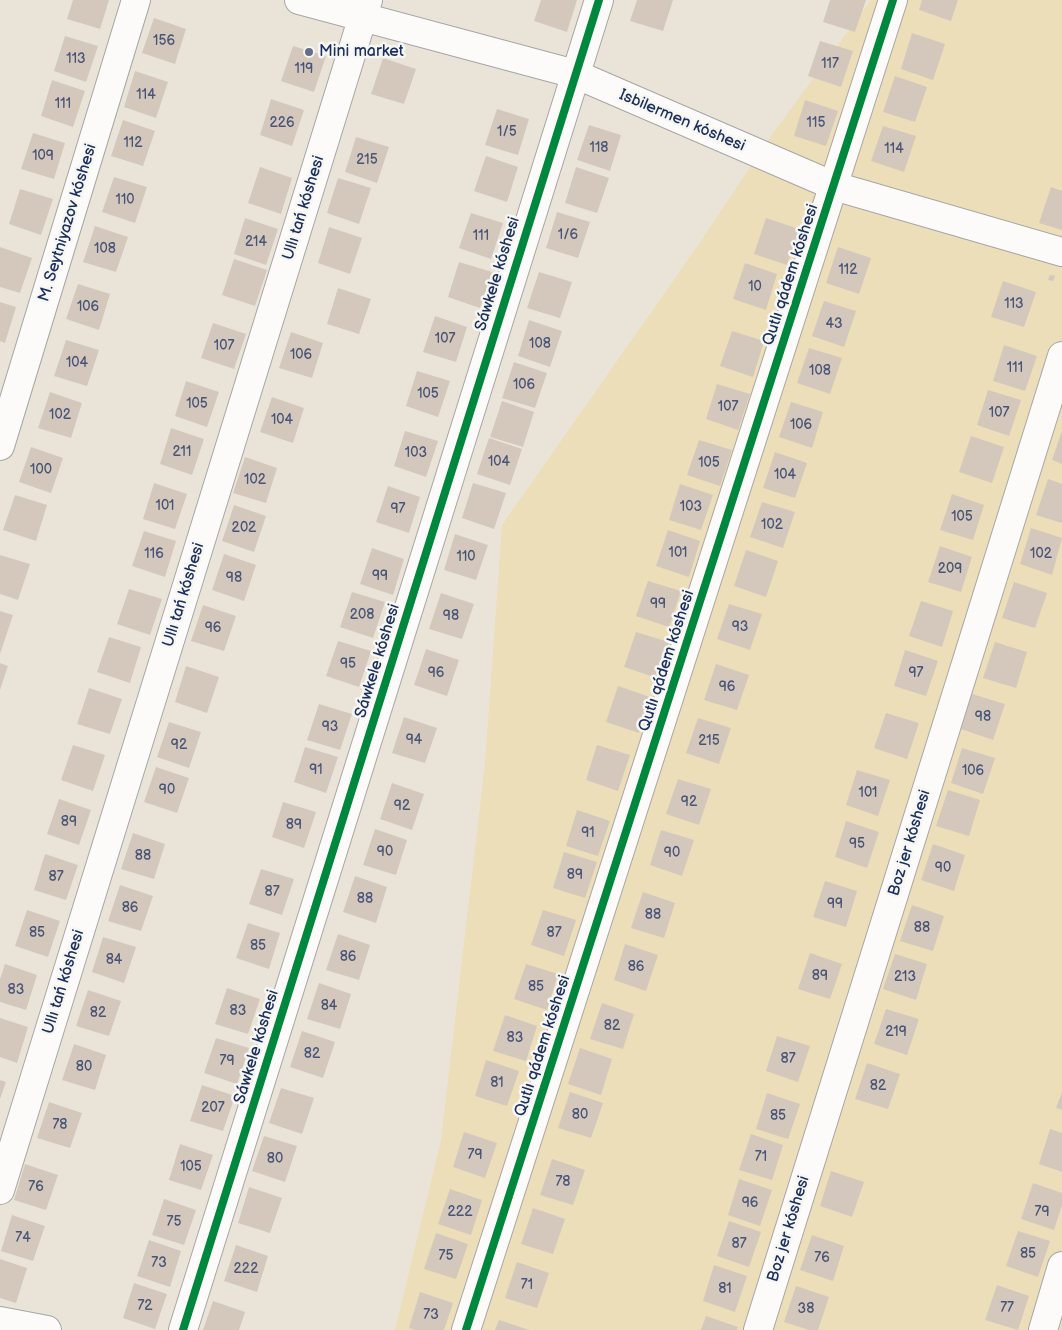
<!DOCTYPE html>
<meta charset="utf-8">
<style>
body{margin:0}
canvas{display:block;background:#eae4d8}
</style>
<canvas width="1062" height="1330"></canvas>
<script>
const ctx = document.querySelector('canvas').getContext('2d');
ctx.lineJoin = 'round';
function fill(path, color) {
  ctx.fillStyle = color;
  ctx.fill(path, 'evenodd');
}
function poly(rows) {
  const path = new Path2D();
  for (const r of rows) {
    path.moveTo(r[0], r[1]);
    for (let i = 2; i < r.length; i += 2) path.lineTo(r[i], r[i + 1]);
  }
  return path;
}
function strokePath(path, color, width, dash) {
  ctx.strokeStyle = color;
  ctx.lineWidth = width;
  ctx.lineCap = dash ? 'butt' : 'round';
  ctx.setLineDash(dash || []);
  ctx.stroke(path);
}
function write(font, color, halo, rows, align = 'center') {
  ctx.font = font + ' "Balsamiq Sans",sans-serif';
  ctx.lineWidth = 5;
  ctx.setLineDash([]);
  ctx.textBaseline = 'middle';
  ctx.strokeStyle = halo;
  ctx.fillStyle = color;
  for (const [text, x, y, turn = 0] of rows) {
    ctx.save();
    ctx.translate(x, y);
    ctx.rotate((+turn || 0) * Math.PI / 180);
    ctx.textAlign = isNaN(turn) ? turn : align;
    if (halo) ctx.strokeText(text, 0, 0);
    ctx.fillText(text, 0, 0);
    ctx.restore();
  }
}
const sand = poly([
 [871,0,1062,0,1062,1330,395,1330,441,1140,485,763,502,525,694,251,771,136]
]);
const building = poly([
 [73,0,109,0,100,29,67,19],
 [541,0,577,0,567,32,534,21],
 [637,0,673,0,663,31,630,21],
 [830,0,866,0,855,32,823,22],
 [922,0,958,0,951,21,919,10],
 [154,18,186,29,175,64,142,53],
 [912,33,945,44,933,80,901,69],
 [65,36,98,46,86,82,54,71],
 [820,41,853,51,841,87,808,76],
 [293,46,326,56,314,92,281,81],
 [383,58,416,69,404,104,371,94],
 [135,71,168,82,156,118,124,107],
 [895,76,927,87,915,122,883,112],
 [52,80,85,91,73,127,41,116],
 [271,99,304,110,292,146,260,135],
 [805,100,838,111,826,146,794,136],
 [497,109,529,119,518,155,485,145],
 [123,120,155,131,143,166,111,156],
 [589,125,621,135,610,171,577,160],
 [883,126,916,136,904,172,871,161],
 [33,133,65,143,54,179,21,169],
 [356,137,389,147,377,183,345,172],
 [486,156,518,167,507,202,474,191],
 [260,167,292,178,281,214,248,203],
 [576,167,609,178,597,213,565,203],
 [114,177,147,187,135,223,102,212],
 [338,178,371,188,359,224,327,213],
 [1051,187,1062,191,1062,230,1039,223],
 [20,189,53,199,41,235,9,224],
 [557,212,590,222,578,258,546,248],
 [471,213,503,223,491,259,459,248],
 [245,218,278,229,266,265,234,254],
 [766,218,799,229,787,265,754,254],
 [95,226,128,237,116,272,83,262],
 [329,227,362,238,350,274,318,263],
 [0,247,32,258,20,293,0,287],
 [838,247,871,258,859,294,826,283],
 [234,259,267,270,255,306,222,295],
 [459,262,492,272,480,308,448,297],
 [745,263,777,274,766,310,733,299],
 [539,272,572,282,560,318,527,308],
 [1050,275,1055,276,1053,281,1048,280],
 [1003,281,1036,292,1024,327,991,317],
 [78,284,110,294,99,330,66,319],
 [338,288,371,299,359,334,327,324],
 [824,301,856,311,844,347,812,336],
 [0,302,16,307,5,343,0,341],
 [435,316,467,327,456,362,423,352],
 [529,320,562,331,550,367,518,356],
 [213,323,246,334,234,369,201,358],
 [732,331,764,341,753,377,720,366],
 [291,332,323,343,312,378,279,368],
 [66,340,99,350,87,386,54,376],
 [1004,345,1037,356,1025,391,993,381],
 [809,348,842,358,830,394,797,383],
 [514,362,547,373,535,408,502,398],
 [417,371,450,381,438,417,406,406],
 [186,381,219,392,207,427,175,416],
 [717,384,750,394,738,430,706,419],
 [988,390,1021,400,1009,436,977,425],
 [50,392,82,403,71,438,38,428],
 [272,397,304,408,293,443,260,432],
 [502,401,534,412,523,447,490,437],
 [791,402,823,412,812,448,779,437],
 [171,428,204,439,192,475,160,464],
 [405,431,438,441,426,477,394,466],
 [1062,431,1062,464,1052,460],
 [971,436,1004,447,992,483,959,472],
 [489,438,522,449,510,485,477,474],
 [699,440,732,450,720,486,687,475],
 [31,447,63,458,51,493,19,482],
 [775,452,807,463,795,498,763,488],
 [245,457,277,468,266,503,233,493],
 [1048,479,1062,484,1062,523,1036,515],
 [154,483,187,494,175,529,143,519],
 [473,483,506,493,494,529,462,518],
 [680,484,713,495,701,530,669,520],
 [388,486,420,497,409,533,376,522],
 [952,494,984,505,973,540,940,530],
 [15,495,47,505,36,541,3,530],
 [762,502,795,512,783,548,750,537],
 [234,505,266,516,254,552,222,541],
 [1031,528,1062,538,1052,575,1020,564],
 [668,530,700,541,689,577,656,566],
 [144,531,176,541,165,577,132,566],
 [455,534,488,545,476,580,444,570],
 [940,546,972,557,961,592,928,582],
 [372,548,404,559,393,595,360,584],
 [746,550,778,561,766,597,734,586],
 [224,554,256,565,244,601,212,590],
 [0,555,30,564,18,600,0,594],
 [648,581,681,591,669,627,636,616],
 [1014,582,1047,593,1035,628,1002,618],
 [129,589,162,599,150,635,117,624],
 [352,592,385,602,373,638,340,627],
 [441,593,474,604,462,639,429,629],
 [921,601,953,611,942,647,909,636],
 [729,604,762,614,750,650,717,639],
 [203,605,236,616,224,651,191,641],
 [0,611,13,615,0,654],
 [636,632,669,642,657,678,624,667],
 [109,637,141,647,130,683,97,672],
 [338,641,371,651,359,687,326,676],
 [995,642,1027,652,1016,688,983,678],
 [426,649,459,660,447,696,414,685],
 [905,650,938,661,926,696,894,686],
 [0,663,8,666,0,690],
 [716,664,749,675,737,710,704,700],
 [186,666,219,677,207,713,175,702],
 [618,686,650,697,639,733,606,722],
 [89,688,122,699,110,734,77,724],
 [972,694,1005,704,993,740,961,729],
 [319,704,352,714,340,750,307,740],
 [886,713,919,723,907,759,874,748],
 [404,717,437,728,425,763,392,753],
 [698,718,731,728,719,764,686,753],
 [169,722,201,732,189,768,157,757],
 [73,745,105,755,93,791,61,780],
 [597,745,630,755,618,791,586,780],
 [305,747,338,757,326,793,294,782],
 [962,748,995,758,983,794,951,783],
 [156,767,189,778,177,813,144,802],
 [857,770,890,780,878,816,846,805],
 [678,779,711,789,699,825,666,814],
 [392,783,424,794,412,830,380,819],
 [948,790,980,800,969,836,936,826],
 [59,799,91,810,79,845,47,834],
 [283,802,316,812,304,848,272,837],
 [577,810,610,821,598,856,566,846],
 [846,821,879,832,867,868,835,857],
 [375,829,407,840,396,875,363,865],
 [661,830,694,840,682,876,650,865],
 [133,833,165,844,154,879,121,869],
 [933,844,965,855,954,891,921,880],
 [564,852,597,862,585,898,553,888],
 [45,854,78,865,66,900,34,890],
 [261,869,294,879,282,915,249,904],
 [355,876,387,887,376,923,343,912],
 [825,881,857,891,846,927,813,917],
 [120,885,153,896,141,931,108,921],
 [643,892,675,903,664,938,631,928],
 [912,905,944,916,933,951,900,941],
 [27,910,60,921,48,957,15,946],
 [543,910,576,920,564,956,531,945],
 [248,923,280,933,269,969,236,958],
 [338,934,370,945,359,980,326,970],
 [103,937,136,947,124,983,92,972],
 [625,944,658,955,646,991,614,980],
 [810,953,842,964,830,999,798,989],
 [895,954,927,964,916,1000,883,989],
 [5,964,37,975,26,1010,0,1002,0,979],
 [526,964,558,974,547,1010,514,999],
 [319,983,351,994,340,1029,307,1019],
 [227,988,260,999,248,1034,215,1024],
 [88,990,121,1001,109,1036,76,1026],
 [602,1003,634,1014,623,1049,590,1039],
 [886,1009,919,1019,907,1055,874,1044],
 [505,1015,537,1026,526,1061,493,1051],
 [0,1018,28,1027,17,1063,0,1057],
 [302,1031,335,1042,323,1078,290,1067],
 [777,1036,810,1046,798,1082,766,1071],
 [216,1038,249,1048,237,1084,204,1073],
 [74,1044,106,1055,95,1090,62,1080],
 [580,1048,612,1059,601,1095,568,1084],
 [486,1060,519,1071,507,1106,475,1096],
 [867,1063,900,1074,888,1109,855,1099],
 [0,1080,6,1082,0,1099],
 [202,1085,235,1096,223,1131,190,1121],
 [281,1088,314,1098,302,1134,269,1123],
 [570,1092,603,1103,591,1138,558,1128],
 [1062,1092,1062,1110,1056,1108],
 [767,1093,800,1104,788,1139,756,1129],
 [49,1102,82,1113,70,1148,37,1138],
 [1050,1129,1062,1133,1062,1172,1039,1164],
 [464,1132,497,1143,485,1178,453,1167],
 [751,1134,783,1145,772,1180,739,1170],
 [264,1136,297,1146,285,1182,252,1171],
 [180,1144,213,1155,201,1190,169,1180],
 [552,1159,585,1170,573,1205,540,1195],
 [25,1164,58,1175,46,1210,14,1200],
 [831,1171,864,1182,852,1217,820,1206],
 [739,1179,772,1190,760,1226,728,1215],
 [1033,1183,1062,1193,1062,1205,1054,1230,1021,1219],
 [249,1187,282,1198,270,1233,238,1223],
 [450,1189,482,1200,471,1235,438,1224],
 [164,1199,196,1210,184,1245,152,1235],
 [533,1208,565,1219,553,1254,521,1244],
 [12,1215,45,1226,33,1261,1,1251],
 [729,1221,761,1232,749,1267,717,1256],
 [1018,1231,1050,1241,1038,1277,1006,1266],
 [436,1233,468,1244,456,1279,424,1269],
 [812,1235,844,1246,833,1281,800,1270],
 [149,1240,181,1251,170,1287,137,1276],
 [236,1245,268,1256,257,1292,224,1281],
 [0,1259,27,1268,16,1303,0,1298],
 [517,1262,549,1273,537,1308,505,1298],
 [714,1265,747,1276,735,1312,703,1301],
 [134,1283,167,1294,155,1329,123,1318],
 [997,1285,1029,1296,1018,1330,985,1320],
 [796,1286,829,1297,818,1330,809,1330,784,1322],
 [420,1292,453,1303,444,1330,416,1330,409,1328],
 [213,1301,245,1312,239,1330,203,1330],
 [706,1316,738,1327,737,1330,701,1330],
 [499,1320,529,1330,495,1330]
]);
const minor = poly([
 [299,0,575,74,834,186,1062,252],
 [0,446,136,0],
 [0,1190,368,0],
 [0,1321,47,1330],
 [183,1330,599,0],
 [466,1330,893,0],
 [758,1330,1062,356],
 [1043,1330,1062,1266]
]);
const cycleway = poly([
 [183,1330,599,0],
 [466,1330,893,0]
]);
const markers = [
 [309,52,5,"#636e89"]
];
const numberNames = [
 ["156",164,41],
 ["113",76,59],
 ["117",830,64],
 ["119",304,69],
 ["114",146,95],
 ["111",63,104],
 ["226",282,123],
 ["115",816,123],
 ["1/5",507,132],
 ["112",133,143],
 ["118",599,148],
 ["114",894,149],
 ["109",43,156],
 ["215",367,160],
 ["110",125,200],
 ["1/6",568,235],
 ["111",481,236],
 ["214",256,242],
 ["108",105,249],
 ["112",848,270],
 ["10",755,287],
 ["113",1014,304],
 ["106",88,307],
 ["43",834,324],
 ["107",445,339],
 ["108",540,344],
 ["107",224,346],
 ["106",301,355],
 ["104",77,363],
 ["111",1015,368],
 ["108",820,371],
 ["106",524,385],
 ["105",428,394],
 ["105",197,404],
 ["107",728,407],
 ["107",999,413],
 ["102",60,415],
 ["104",282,420],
 ["106",801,425],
 ["211",182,452],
 ["103",416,453],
 ["104",499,462],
 ["105",709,463],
 ["100",41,470],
 ["104",785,475],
 ["102",255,480],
 ["101",165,506],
 ["103",691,507],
 ["97",398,509],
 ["105",962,517],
 ["102",772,525],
 ["202",244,528],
 ["101",678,553],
 ["116",154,554],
 ["102",1041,554],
 ["110",466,557],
 ["209",950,569],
 ["99",380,576],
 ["98",234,578],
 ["99",658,604],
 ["208",362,615],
 ["98",451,616],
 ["93",740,627],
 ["96",213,628],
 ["95",348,664],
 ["96",436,673],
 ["97",916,673],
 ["96",727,687],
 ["98",983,717],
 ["93",330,727],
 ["94",414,740],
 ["215",709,741],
 ["92",179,745],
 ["91",316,770],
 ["106",973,771],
 ["90",167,790],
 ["101",868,793],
 ["92",689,802],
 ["92",402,806],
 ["89",69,822],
 ["89",294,825],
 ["91",588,833],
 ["95",857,844],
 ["90",385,852],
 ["90",672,853],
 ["88",143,856],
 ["90",943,868],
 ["89",575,875],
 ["87",56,877],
 ["87",272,892],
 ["88",365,899],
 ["99",835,904],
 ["86",130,908],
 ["88",653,915],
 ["88",922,928],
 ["85",37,933],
 ["87",554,933],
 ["85",258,946],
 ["86",348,957],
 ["84",114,960],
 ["86",636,967],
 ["89",820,976],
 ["213",905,977],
 ["85",536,987],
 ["83",16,990],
 ["84",329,1006],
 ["83",238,1011],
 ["82",98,1013],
 ["82",612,1026],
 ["219",896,1032],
 ["83",515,1038],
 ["82",312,1054],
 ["87",788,1059],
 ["79",227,1061],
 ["80",84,1067],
 ["81",497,1083],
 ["82",878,1086],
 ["207",213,1108],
 ["80",580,1115],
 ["85",778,1116],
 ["78",60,1125],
 ["79",475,1155],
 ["71",761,1157],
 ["80",275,1159],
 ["105",191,1167],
 ["78",563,1182],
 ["76",36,1187],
 ["96",750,1203],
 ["222",460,1212],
 ["79",1042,1212],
 ["75",174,1222],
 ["74",23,1238],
 ["87",739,1244],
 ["85",1028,1254],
 ["75",446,1256],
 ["76",822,1258],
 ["73",159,1263],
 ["222",246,1269],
 ["71",527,1285],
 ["81",725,1289],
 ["72",145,1306],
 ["77",1007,1308],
 ["38",806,1309],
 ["73",431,1315]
];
const poiNames = [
 ["Mini market",319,52]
];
const streetNames = [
 ["Isbilermen kóshesi",682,121,23],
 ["Ullı tań kóshesi",304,208,-73],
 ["M. Seytniyazov kóshesi",68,223,-73],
 ["Sáwkele kóshesi",498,274,-73],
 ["Qutlı qádem kóshesi",791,275,-72],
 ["Ullı tań kóshesi",184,595,-73],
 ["Sáwkele kóshesi",378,661,-73],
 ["Qutlı qádem kóshesi",667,661,-72],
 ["Boz jer kóshesi",910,843,-73],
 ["Ullı tań kóshesi",64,982,-73],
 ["Qutlı qádem kóshesi",543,1046,-72],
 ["Sáwkele kóshesi",257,1047,-73],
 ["Boz jer kóshesi",789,1229,-73]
];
fill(sand, '#ecdeb8');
fill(building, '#d4c8bd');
strokePath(minor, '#a7a6a5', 30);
strokePath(minor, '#fcfbf9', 28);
strokePath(cycleway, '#00873e', 8);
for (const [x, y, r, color] of markers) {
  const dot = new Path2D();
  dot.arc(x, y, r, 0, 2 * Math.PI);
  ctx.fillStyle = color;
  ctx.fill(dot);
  strokePath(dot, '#f6f6f2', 2);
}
write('14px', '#495576', null, numberNames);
write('16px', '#1b2f5e', '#f6f6f2', poiNames, 'left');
write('16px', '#1b2f5e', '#f6f6f2', streetNames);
</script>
